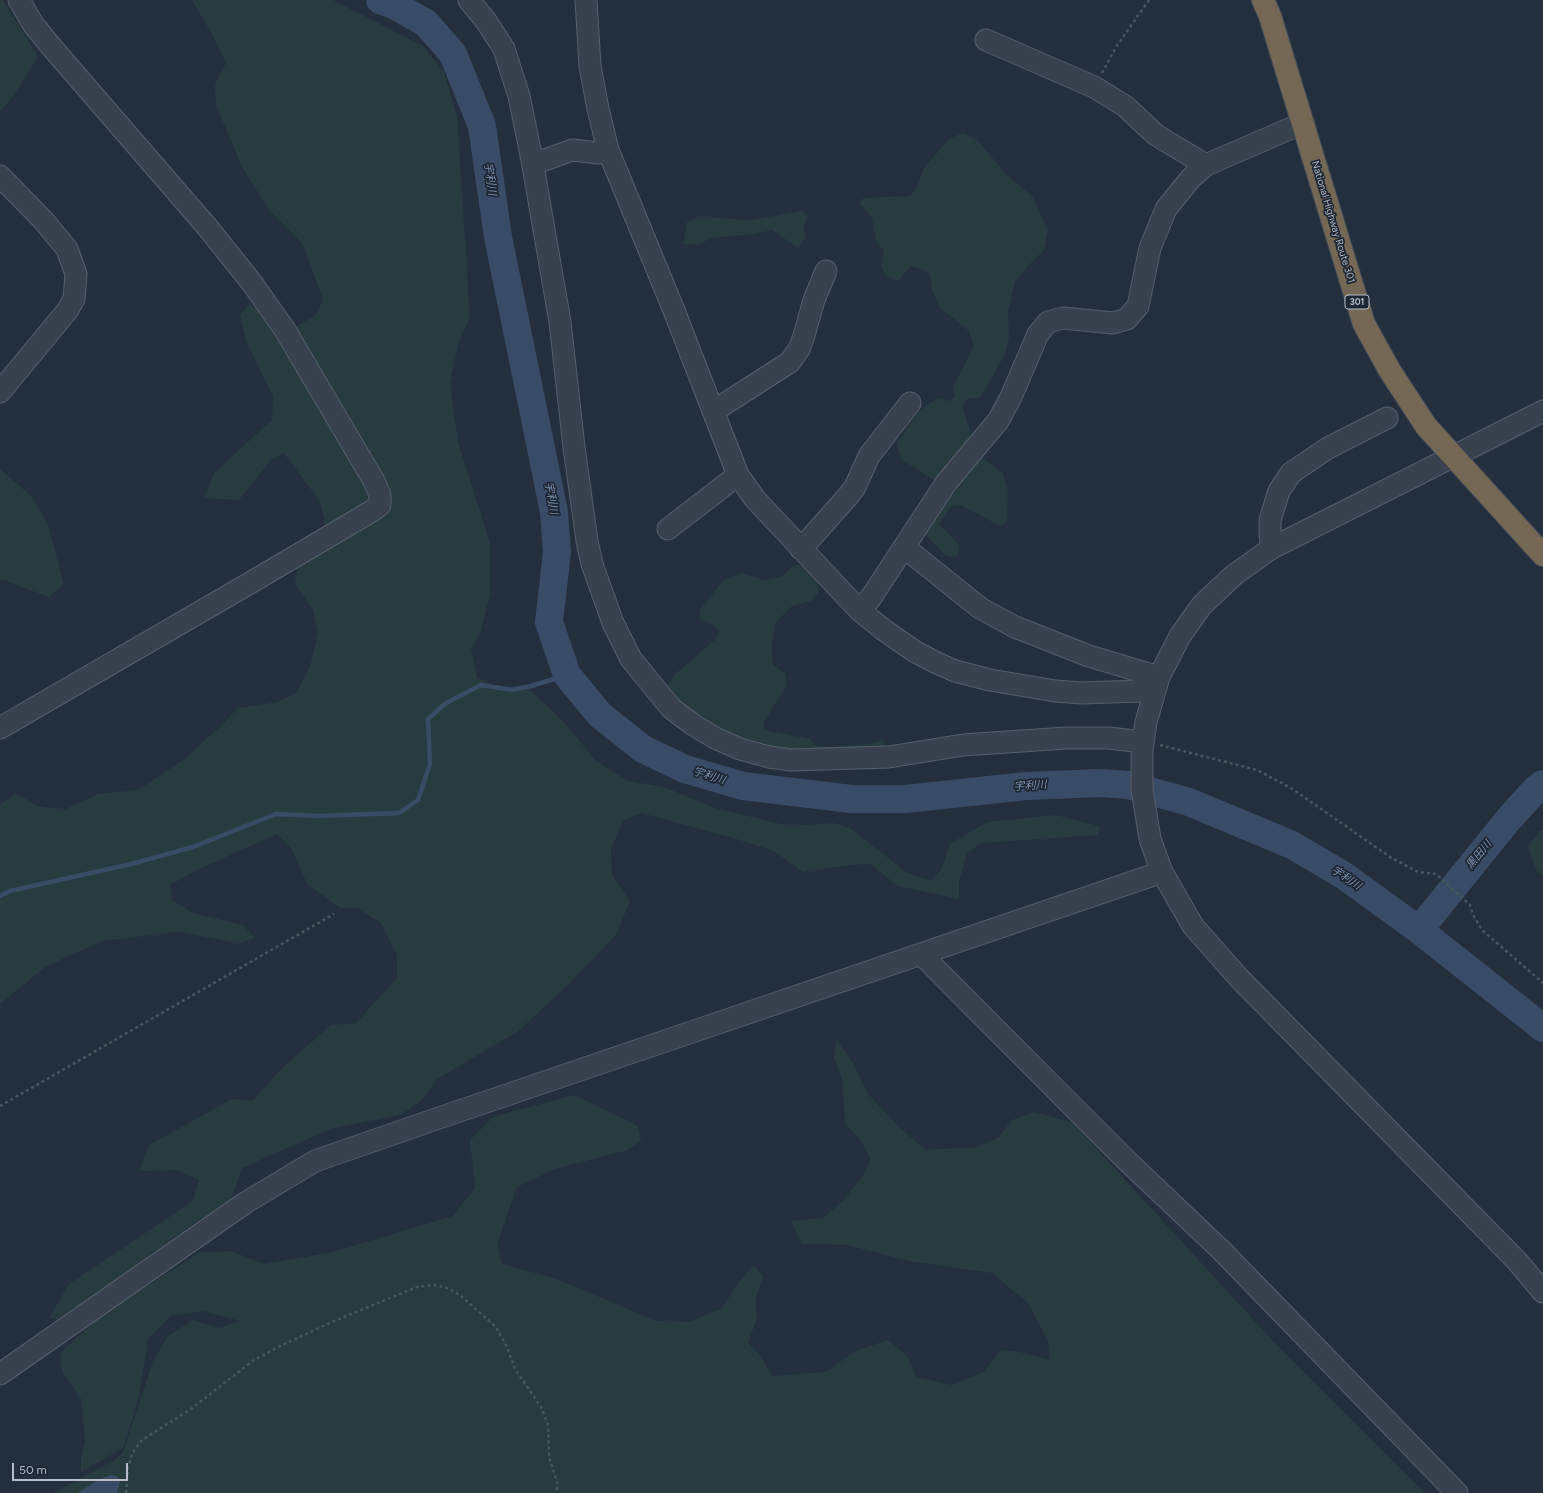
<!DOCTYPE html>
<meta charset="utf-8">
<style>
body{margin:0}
#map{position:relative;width:1543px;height:1493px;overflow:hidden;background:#242f3e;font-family:Figtree,sans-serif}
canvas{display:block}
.scale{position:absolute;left:12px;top:1463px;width:116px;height:18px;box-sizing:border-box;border:2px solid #b4bcc9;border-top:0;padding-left:5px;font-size:12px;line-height:14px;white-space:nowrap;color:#b4bcc9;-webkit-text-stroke:3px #1d2633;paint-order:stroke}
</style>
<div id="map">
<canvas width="1543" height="1493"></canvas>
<div class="scale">50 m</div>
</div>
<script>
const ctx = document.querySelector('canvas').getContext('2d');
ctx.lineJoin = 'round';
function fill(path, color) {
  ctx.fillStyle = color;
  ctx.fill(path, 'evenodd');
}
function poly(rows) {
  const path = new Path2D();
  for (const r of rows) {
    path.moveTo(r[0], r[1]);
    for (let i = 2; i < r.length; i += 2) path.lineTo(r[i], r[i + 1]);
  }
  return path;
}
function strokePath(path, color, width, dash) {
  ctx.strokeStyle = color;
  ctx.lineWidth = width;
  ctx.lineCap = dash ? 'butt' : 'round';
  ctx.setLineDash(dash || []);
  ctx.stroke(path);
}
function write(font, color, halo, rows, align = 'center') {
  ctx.font = font + ' Figtree,"Noto Sans JP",sans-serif';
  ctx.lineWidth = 3.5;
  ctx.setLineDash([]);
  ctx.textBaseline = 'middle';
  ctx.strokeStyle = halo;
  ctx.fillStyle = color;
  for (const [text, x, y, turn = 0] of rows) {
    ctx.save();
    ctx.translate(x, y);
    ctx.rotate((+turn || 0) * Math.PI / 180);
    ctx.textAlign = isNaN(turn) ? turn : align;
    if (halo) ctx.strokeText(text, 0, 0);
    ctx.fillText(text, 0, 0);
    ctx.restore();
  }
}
const green = poly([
 [0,0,3,0,38,56,17,91,0,112],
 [192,0,333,0,423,46,444,73,457,115,470,317,458,344,450,383,458,442,490,543,490,595,480,633,471,649,477,678,508,692,529,689,563,721,596,761,628,781,664,787,715,808,789,826,834,823,850,828,906,872,931,881,941,870,950,844,987,822,1056,815,1099,826,1099,835,981,843,967,853,959,882,959,899,898,886,870,864,850,865,803,872,774,851,730,837,641,813,624,820,611,848,612,875,630,901,616,935,568,985,517,1032,437,1079,422,1100,401,1115,333,1128,242,1168,231,1199,177,1235,61,1320,49,1318,69,1284,193,1201,199,1180,177,1170,139,1171,149,1145,232,1099,253,1100,281,1069,331,1025,356,1023,397,978,397,955,381,923,357,908,340,908,307,884,292,849,277,834,195,871,170,885,172,900,193,913,243,925,255,938,239,943,178,932,102,941,45,967,0,1004,0,805,15,793,38,806,64,810,98,794,138,790,182,761,222,725,238,708,278,702,296,693,310,667,318,633,313,610,295,584,297,570,313,555,325,523,321,503,284,453,271,460,239,500,204,498,214,473,272,420,273,396,246,341,240,315,250,303,271,324,297,326,316,315,323,299,302,243,269,210,242,167,216,105,215,84,226,63,212,34],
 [963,133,978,141,1008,176,1032,196,1048,230,1044,250,1028,266,1015,282,1008,311,1009,337,1004,356,980,398,968,398,962,406,978,455,1003,473,1008,492,1007,522,1000,526,961,505,952,506,939,524,960,546,957,557,946,556,924,533,935,481,901,459,897,444,917,412,938,398,949,401,955,396,953,387,974,346,968,330,940,308,932,290,930,275,924,270,911,266,898,281,885,275,881,266,884,251,876,241,872,218,859,202,864,198,910,196,917,187,924,168,949,139],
 [802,211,808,215,804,225,806,237,798,248,772,230,755,234,711,238,697,245,683,244,687,222,699,217,751,220],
 [0,469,31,496,47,522,64,584,49,597,3,580,0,581],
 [794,565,805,566,817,580,819,592,811,601,792,606,775,623,772,646,773,665,785,674,787,685,764,722,764,730,810,739,815,745,828,747,869,744,883,740,888,750,785,754,710,727,675,698,666,686,674,675,718,637,719,630,711,624,700,619,699,611,723,581,741,573,764,580,783,576],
 [1541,830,1543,831,1543,876,1536,870,1528,846],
 [836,1038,854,1065,868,1094,901,1129,926,1150,977,1147,998,1138,1012,1120,1034,1112,1072,1122,1272,1340,1425,1493,54,1493,116,1459,123,1452,153,1361,168,1336,193,1320,219,1328,240,1321,203,1311,171,1316,148,1339,139,1397,123,1448,81,1472,81,1458,85,1442,81,1399,62,1371,61,1352,106,1312,200,1252,231,1251,264,1264,333,1252,453,1216,475,1188,470,1140,493,1117,574,1095,638,1126,641,1140,628,1150,555,1169,517,1187,497,1245,502,1264,554,1278,657,1321,689,1322,722,1308,738,1283,754,1265,763,1277,756,1297,757,1318,748,1343,760,1355,772,1376,826,1372,855,1351,888,1340,908,1357,916,1377,952,1385,984,1372,1000,1350,1020,1352,1050,1360,1048,1341,1028,1303,992,1273,909,1261,847,1245,802,1244,791,1221,823,1218,843,1201,864,1174,871,1159,861,1141,845,1123,842,1078,834,1058]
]);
const water = poly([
 [111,1475,118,1477,120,1482,117,1493,78,1493,98,1480]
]);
const stream = poly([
 [0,896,10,891,131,864,193,847,276,814,318,816,399,813,418,800,430,764,428,719,446,703,481,685,512,690,531,686,567,675]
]);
const river = poly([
 [380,0,394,5,426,23,453,54,482,126,498,237,554,512,557,552,549,622,567,675,600,715,643,749,685,769,743,786,851,799,906,799,1026,786,1101,783,1128,785,1189,802,1292,845,1343,875,1419,930,1543,1028],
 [1419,930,1508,820,1536,789,1543,784]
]);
const path = poly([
 [1102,73,1116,47,1149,0],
 [1160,745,1257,770,1291,788,1390,857,1418,872,1436,874,1470,905,1473,915,1482,930,1543,983],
 [0,1106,334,914],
 [126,1493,128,1467,133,1452,142,1440,191,1409,254,1360,282,1345,332,1322,417,1287,434,1285,448,1288,461,1296,496,1327,507,1347,515,1369,541,1407,548,1425,549,1457,558,1485,556,1493]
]);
const minor = poly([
 [469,0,486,21,504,49,519,96,532,160,560,322,574,447,587,541,592,564,613,623,631,659,671,708,692,724,715,738,740,749,769,757,791,760,889,757,963,745,1066,738,1109,738,1143,742],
 [586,0,590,66,598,109,608,150,673,308,738,475,755,499,859,610,884,630,914,651,937,663,955,671,990,680,1055,691,1082,693,1140,691,1154,694],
 [986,40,1094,87,1125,106,1156,135,1206,165],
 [532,160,545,160,572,150,598,153,608,150],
 [0,176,44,221,67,249,76,274,74,299,67,311,0,392],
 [713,410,723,405,790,362,799,349,803,339,814,300,826,271],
 [1543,411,1272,548,1234,575,1202,605,1180,636,1159,677,1146,722,1142,751,1142,789,1150,839,1162,872,1193,926,1239,978,1517,1261,1543,1292],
 [668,529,738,475],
 [904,547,980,608,1015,627,1089,656,1159,677],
 [1272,548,1270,534,1270,520,1279,491,1291,473,1328,448,1387,418],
 [801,549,849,495,855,487,869,456,910,403],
 [859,610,870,599,946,483,998,421,1011,397,1038,334,1048,322,1063,318,1113,323,1127,319,1138,306,1150,248,1166,209,1191,178,1206,165,1303,123],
 [0,728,250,583,372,511,380,505,380,495,374,481,285,330,252,283,208,228,49,44,33,24,19,0],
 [924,953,928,961,1124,1158,1222,1251,1457,1493],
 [0,1374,245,1203,315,1161,436,1119,1162,872]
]);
const highway = poly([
 [1263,0,1270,16,1364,324,1390,371,1426,426,1543,555]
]);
const shields = [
 [1357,302,24]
];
const shieldNames = [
 ["301",1357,302]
];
const streetNames = [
 ["National Highway Route 301",1333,222,73]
];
const waterNames = [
 ["宇利川",490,179,82],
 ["宇利川",551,498,80],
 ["宇利川",709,776,17],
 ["宇利川",1030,786,-4],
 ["黒田川",1479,855,-51],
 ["宇利川",1346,878,34]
];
fill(green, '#263c3f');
fill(water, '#394c67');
strokePath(stream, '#394c67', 4.5);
strokePath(river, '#394c67', 28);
strokePath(minor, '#565f6c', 23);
strokePath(highway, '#434c59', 24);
strokePath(path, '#44595c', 2.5, [3, 3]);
strokePath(minor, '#38414e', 21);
strokePath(highway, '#746855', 22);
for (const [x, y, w] of shields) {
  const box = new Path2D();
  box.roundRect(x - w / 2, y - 7, w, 14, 3);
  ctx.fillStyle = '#1d2633';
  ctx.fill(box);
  strokePath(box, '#b4bcc9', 1);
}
write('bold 9px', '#b4bcc9', null, shieldNames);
write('10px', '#b4bcc9', '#1d2633', streetNames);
write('italic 11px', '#7c92b1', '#1d2633', waterNames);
</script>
